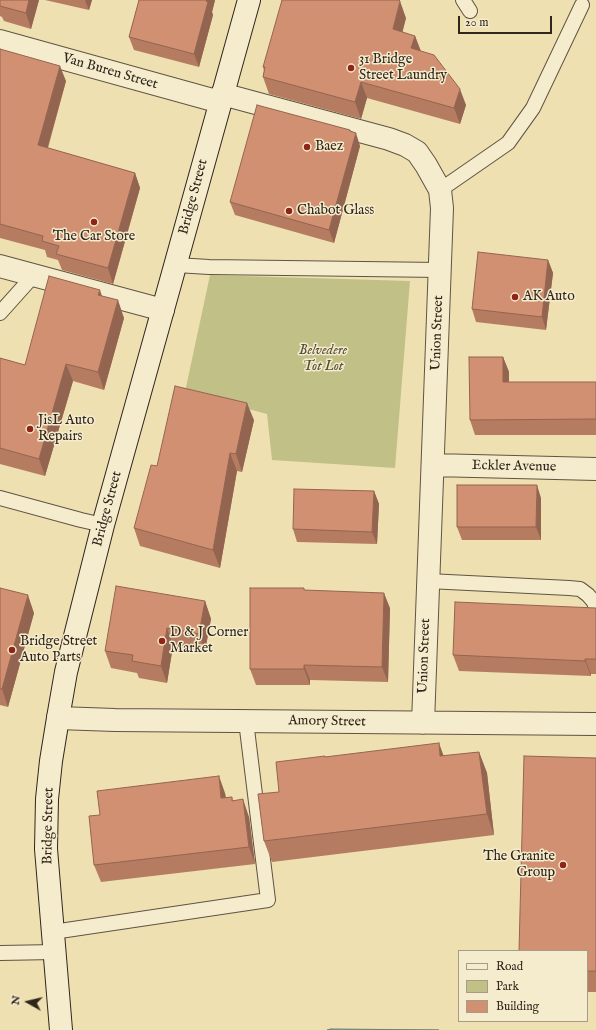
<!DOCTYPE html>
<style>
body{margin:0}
#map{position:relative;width:596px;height:1030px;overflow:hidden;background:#efe0b2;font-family:"IM FELL English",serif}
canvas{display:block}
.legend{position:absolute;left:458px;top:950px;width:130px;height:72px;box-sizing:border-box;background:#f5ebcd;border:1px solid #a69c86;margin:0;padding:5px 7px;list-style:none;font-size:12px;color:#2f261c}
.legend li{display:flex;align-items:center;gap:8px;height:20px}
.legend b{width:20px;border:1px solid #a69c86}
.north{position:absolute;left:8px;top:982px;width:40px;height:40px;-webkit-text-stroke:3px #f5ebcd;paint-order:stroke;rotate:278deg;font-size:11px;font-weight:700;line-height:16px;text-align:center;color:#2f261c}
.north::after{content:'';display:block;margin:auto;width:14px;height:18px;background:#2f261c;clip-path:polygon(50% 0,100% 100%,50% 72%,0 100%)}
.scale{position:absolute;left:458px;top:16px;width:94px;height:18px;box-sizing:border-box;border:2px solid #2f261c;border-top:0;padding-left:5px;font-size:12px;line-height:14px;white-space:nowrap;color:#2f261c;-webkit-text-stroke:3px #f5ebcd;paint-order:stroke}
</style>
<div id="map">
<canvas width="596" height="1030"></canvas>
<ul class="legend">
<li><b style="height:5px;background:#f5ebcd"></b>Road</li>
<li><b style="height:11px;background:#c1c087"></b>Park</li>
<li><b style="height:11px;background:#d29072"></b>Building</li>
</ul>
<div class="north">N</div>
<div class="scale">20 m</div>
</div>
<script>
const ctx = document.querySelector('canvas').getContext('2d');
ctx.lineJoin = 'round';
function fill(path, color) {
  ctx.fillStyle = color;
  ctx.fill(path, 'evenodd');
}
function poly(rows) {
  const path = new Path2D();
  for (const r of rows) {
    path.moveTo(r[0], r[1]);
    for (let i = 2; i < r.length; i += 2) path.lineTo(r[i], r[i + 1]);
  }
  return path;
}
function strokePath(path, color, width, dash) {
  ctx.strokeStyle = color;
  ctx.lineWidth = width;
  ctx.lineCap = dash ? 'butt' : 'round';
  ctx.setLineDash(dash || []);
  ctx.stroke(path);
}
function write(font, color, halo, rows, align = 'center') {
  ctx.font = font + ' "IM FELL English",serif';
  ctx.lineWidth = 3;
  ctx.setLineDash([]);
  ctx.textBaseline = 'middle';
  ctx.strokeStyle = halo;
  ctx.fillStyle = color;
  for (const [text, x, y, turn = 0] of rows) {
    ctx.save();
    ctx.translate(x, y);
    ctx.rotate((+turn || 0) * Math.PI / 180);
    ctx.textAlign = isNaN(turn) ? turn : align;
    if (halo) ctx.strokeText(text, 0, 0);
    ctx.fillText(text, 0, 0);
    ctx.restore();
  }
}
const green = poly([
 [210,275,410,281,395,468,272,460,267,414,185,392]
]);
const water = poly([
 [331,1029,438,1030,439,1030,327,1030,331,1029]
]);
const lane = poly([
 [463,0,470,11],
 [440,190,508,143,533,108,582,5],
 [176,265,209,267,440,270],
 [0,313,34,275],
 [0,498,81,520,103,525],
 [428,581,569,588,580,589,588,595,594,602,596,609],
 [53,932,268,900,246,721],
 [0,953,55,952]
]);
const street = poly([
 [0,41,220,102],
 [222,94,389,139,405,145,417,152,426,165,440,190,442,208,423,723],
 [0,266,163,310],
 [433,465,596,469],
 [58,718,115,720,596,724]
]);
const secondary = poly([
 [61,1030,46,849,47,799,51,761,58,718,66,672,103,525,249,0]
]);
const wall = poly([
 [0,0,39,0,31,29,4,21,2,17,0,16],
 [45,0,92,0,89,10],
 [139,0,215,0,212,12,213,15,199,67,134,50,129,37],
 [406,18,402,32,415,36,421,51,466,105,460,124,367,98,361,119,269,94,263,77,264,71,263,67],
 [0,49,66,81,48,148,135,173,140,188,113,284,62,270,58,260,47,257,45,250,0,238],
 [350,130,360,146,334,243,235,215,230,202],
 [548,260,553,273,546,330,476,322,472,309],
 [102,296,124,318,104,390,73,381,45,476,0,464,0,358,25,365],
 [503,357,509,372,509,382,596,382,596,435,475,435,470,420],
 [254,420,242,472,237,471,220,568,140,546,134,528,157,466],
 [374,491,379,504,377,544,297,542,293,529],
 [541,498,541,540,462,540,457,527],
 [0,588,34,613,8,707,0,705],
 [305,590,390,608,388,682,310,680,310,685,256,685,250,669],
 [205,601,211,619,205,651,173,646,167,683,139,678,137,673,111,668,105,651],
 [596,608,596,674,591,674,591,676,459,671,453,655],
 [479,752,487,773,494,835,272,862,264,841,279,792,325,757,443,756],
 [596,758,596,992,587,992,587,951],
 [225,793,226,798,232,797,233,801,249,817,255,864,101,882,94,865,100,815]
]);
const shadedWall = poly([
 [29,0,39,0,31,29,26,13],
 [85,0,92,0,89,10],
 [207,0,215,0,212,12,213,15,199,67,194,54],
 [400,1,406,18,399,46,393,29],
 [415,36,421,52,411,48],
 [60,66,66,81,44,160,38,145],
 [361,82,367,98,361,119,355,102],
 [460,89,466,105,460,124,454,108],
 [350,130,354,140,356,133,360,146,334,243,329,230],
 [135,173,140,188,113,284,108,268],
 [548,260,553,273,546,330,542,317],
 [100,290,106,308,98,295],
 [118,300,124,318,104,390,98,372],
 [503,357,509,372,509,397,503,382],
 [66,364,73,381,45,476,39,459],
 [247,403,254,420,242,472,236,454],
 [230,453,237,471,220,568,213,550],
 [537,485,541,498,541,540,536,527],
 [374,491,379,504,377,544,372,532],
 [384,593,390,608,388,682,382,667],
 [28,595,34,613,8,707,2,689],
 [205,601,211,619,205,651,199,634],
 [167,628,173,646,167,683,161,666],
 [585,659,591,674,591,676,585,661],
 [304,665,310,680,310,685,304,669],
 [439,743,447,765,440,756],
 [479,752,487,773,494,835,487,814],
 [219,776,225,793,228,816,221,798],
 [243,799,249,817,255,864,249,847]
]);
const building = poly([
 [0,0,29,0,26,13,0,6,0,0],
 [139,0,207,0,206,1,208,2,194,54,129,37,139,0],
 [282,0,399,0,400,1,393,29,415,36,411,48,434,55,460,89,454,108,361,82,355,102,263,77,265,67,263,67,282,0],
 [0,49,60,66,38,145,135,173,108,268,56,254,59,246,42,241,43,236,0,224,0,49],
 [257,105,350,130,350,131,356,133,329,230,230,202,257,105],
 [478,252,548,260,542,317,472,309,478,252],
 [49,276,100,290,98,295,118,300,98,372,66,364,39,459,0,448,0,358,25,365,49,276],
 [469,357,503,357,503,382,596,382,596,419,470,420,469,357],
 [175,386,247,403,236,454,230,453,213,550,134,528,151,465,157,466,175,386],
 [457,485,537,485,536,527,457,527,457,485],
 [294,489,374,491,372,532,293,529,294,489],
 [116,586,205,601,199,634,167,628,161,666,132,661,133,655,105,651,116,586],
 [0,588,28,595,2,689,0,689,0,588],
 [250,588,304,588,304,590,384,593,382,667,304,665,304,669,250,669,250,588],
 [455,602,596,608,596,659,585,659,585,661,453,655,455,602],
 [439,743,440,756,479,752,487,814,264,841,258,794,279,792,276,762,325,756,325,757,439,743],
 [524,756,596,758,596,971,587,971,587,951,519,951,524,756],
 [219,776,221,798,232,797,232,801,243,799,249,847,94,865,89,816,100,815,97,791,219,776]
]);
const markers = [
 [351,68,4,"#8f2418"],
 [307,147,4,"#8f2418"],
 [289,211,4,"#8f2418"],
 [94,222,4,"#8f2418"],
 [515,297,4,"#8f2418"],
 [30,429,4,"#8f2418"],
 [162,641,4,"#8f2418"],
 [12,650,4,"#8f2418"],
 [563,865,4,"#8f2418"]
];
const poiNames = [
 ["31 Bridge",359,60],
 ["Street Laundry",359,76],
 ["Baez",315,147],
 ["Chabot Glass",297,211],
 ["The Car Store",94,237,"center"],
 ["AK Auto",523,297],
 ["JisL Auto",38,421],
 ["Repairs",38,437],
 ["D & J Corner",170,633],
 ["Market",170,649],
 ["Bridge Street",20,642],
 ["Auto Parts",20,658],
 ["The Granite",555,857,"right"],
 ["Group",555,873,"right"]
];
const streetNames = [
 ["Van Buren Street",110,72,16],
 ["Bridge Street",194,197,-75],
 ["Union Street",438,333,-88],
 ["Eckler Avenue",514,467,1],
 ["Bridge Street",108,509,-75],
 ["Union Street",425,656,-88],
 ["Amory Street",327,722,1],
 ["Bridge Street",49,826,-89]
];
const parkNames = [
 ["Belvedere",323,351],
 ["Tot Lot",323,367]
];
fill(green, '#c1c087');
fill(water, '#9abea8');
strokePath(water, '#6f8170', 1);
strokePath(lane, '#5f5442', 16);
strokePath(street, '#5f5442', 24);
strokePath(secondary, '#2f261c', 24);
strokePath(lane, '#f5ebcd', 14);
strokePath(street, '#f5ebcd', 22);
strokePath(secondary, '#f5ebcd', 22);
fill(wall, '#b57c62');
fill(shadedWall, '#936550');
fill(building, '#d29072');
strokePath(building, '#936550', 1);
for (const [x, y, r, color] of markers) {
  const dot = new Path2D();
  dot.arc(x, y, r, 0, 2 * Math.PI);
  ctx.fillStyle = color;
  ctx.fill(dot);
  strokePath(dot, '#f5ebcd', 1.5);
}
write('14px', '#2f261c', '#f5ebcd', poiNames, 'left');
write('14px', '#2f261c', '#f5ebcd', streetNames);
write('italic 14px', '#544c37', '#f5ebcd', parkNames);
</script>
